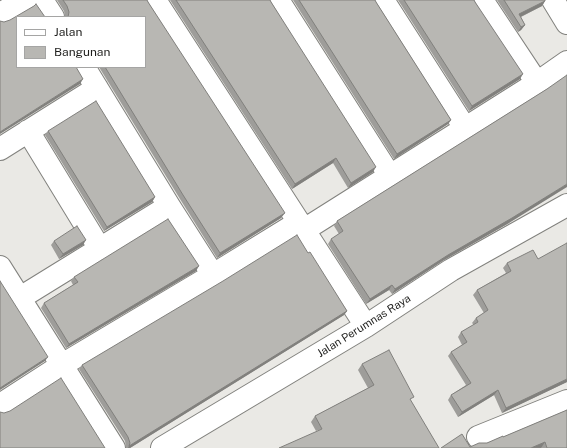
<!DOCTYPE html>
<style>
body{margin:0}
#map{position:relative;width:567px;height:448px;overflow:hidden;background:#eae9e5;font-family:"Public Sans",sans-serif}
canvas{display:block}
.legend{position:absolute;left:16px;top:16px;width:130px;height:52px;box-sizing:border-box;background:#fff;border:1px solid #a5a5a4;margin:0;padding:5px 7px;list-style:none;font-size:12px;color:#1e1e1c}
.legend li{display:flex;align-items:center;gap:8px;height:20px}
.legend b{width:20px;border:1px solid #a5a5a4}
</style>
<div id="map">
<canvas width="567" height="448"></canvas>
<ul class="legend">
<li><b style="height:5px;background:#fff"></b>Jalan</li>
<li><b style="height:11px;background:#b8b7b3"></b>Bangunan</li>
</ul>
</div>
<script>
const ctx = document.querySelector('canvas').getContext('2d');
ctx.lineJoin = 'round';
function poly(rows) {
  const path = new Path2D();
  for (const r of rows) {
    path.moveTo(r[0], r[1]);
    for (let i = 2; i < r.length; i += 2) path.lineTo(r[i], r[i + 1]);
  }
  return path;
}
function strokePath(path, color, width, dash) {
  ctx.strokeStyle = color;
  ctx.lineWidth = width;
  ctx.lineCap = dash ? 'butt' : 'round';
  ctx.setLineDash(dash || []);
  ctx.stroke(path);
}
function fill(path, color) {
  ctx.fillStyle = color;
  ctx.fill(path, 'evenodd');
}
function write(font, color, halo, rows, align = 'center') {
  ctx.font = font + ' "Public Sans",sans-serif';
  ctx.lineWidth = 3.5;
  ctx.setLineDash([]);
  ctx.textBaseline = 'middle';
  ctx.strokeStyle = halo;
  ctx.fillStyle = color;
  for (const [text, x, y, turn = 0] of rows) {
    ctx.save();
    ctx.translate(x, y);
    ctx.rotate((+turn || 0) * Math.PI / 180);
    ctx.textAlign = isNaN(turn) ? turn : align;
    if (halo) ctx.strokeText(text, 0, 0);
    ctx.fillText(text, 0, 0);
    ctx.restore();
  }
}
const street = poly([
 [42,0,53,17],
 [155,0,366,326],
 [278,0,390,176],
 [383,0,465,128],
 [482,0,537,83],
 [553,0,567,23],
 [0,14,24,0],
 [84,67,169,206,213,275],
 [28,131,100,249],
 [0,149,97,88],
 [304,230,537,83,567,62],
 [0,267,114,448],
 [20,298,169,206],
 [0,405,62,365,213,275,299,222],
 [478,437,567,401],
 [162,448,366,326,451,270,567,205]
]);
const wall = poly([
 [57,0,147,0,148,2,281,218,217,258,180,199,99,67,145,67,145,17,65,17,64,11],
 [170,0,270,0,373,172,348,188,333,163,292,189],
 [293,0,375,0,376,2,451,120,448,124,394,159],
 [398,0,474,0,520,79,469,111],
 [497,0,545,0,545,1,542,6,521,17,525,25,521,30,518,32],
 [547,89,509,223,444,260,392,294,389,290,366,304,328,244,331,239,339,234,334,226,337,221],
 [48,131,155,197,152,202,104,231,45,135],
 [54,241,83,245,59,259,51,245],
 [308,253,347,311,344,315,130,448,126,448,125,441,79,369,82,365],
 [538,259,567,382,502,413,494,395,458,417,448,400,451,395,466,385,448,356,451,352,462,345,458,337,461,332,474,325,472,323,476,318,484,313,473,295,477,290,506,273,503,268,507,263],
 [196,271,66,348,41,308,44,303,73,285,71,281,74,277],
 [362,364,411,401,316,431,311,422,315,416,368,388,358,370],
 [567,410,567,448,441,448,470,447,487,443,503,437]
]);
const shadedWall = poly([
 [545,1,542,6,516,19,519,14],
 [525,25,521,30,518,32,521,27],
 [523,74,520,79,469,111,472,106],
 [83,79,80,84,0,134,0,132],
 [451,120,448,124,394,159,397,154],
 [336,158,333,163,292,189,295,184],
 [376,167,373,172,348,188,351,183],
 [567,184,567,187,509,223,444,260,392,294,395,289,448,255],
 [155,197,152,202,104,231,107,227],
 [285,213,281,218,217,258,220,253],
 [86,240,83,245,59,259,63,254],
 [199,266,196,271,66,348,69,344],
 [392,285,389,290,366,304,370,299],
 [347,311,344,315,130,448,128,448,129,446],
 [48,357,45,361,0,390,0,388],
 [567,379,567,382,502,413,506,408],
 [498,390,494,395,458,417,462,412],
 [545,442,541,448,531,448]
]);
const building = poly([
 [63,0,147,0,148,2,285,213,220,253,183,195,105,67,145,67,145,17,68,17,69,12,67,6,63,0],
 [176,0,270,0,271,2,376,167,351,183,336,158,295,184,176,0],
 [299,0,375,0,376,2,451,120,397,154,299,0],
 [404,0,474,0,475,2,523,74,472,106,404,0],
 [504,0,545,0,545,1,519,14,525,25,521,27,504,0],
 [36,4,45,17,17,17,17,67,76,67,83,79,0,132,0,21,4,22,10,20,34,6,36,4],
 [567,75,567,184,512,218,448,255,395,289,392,285,370,299,331,239,343,231,337,221,547,89,567,75],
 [96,101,155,197,107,227,48,131,96,101],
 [168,219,199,266,69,344,44,303,78,282,74,277,168,219],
 [77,226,86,240,63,254,54,241,77,226],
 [297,235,308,253,310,252,347,311,129,446,130,443,128,437,82,365,223,281,297,235],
 [567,243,567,379,506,408,498,390,462,412,451,395,471,383,451,352,467,342,461,332,478,322,476,318,488,310,477,290,511,271,507,263,533,250,538,259,567,243],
 [0,281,48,357,0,388,0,281],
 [389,350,414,397,410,399,439,448,279,448,322,429,315,416,374,385,362,364,389,350],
 [61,378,105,448,0,448,0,412,4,413,10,411,61,378],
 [567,410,567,448,547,448,545,442,531,448,441,448,462,434,470,447,479,443,487,443,503,436,503,437,567,410]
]);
const streetNames = [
 ["Jalan Perumnas Raya",364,326,-32]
];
strokePath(street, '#82827e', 24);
strokePath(street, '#fff', 22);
fill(wall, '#9e9d9a');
fill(shadedWall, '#81807d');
fill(building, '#b8b7b3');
strokePath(building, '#81807d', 1);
write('11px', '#1e1e1c', '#fff', streetNames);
</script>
